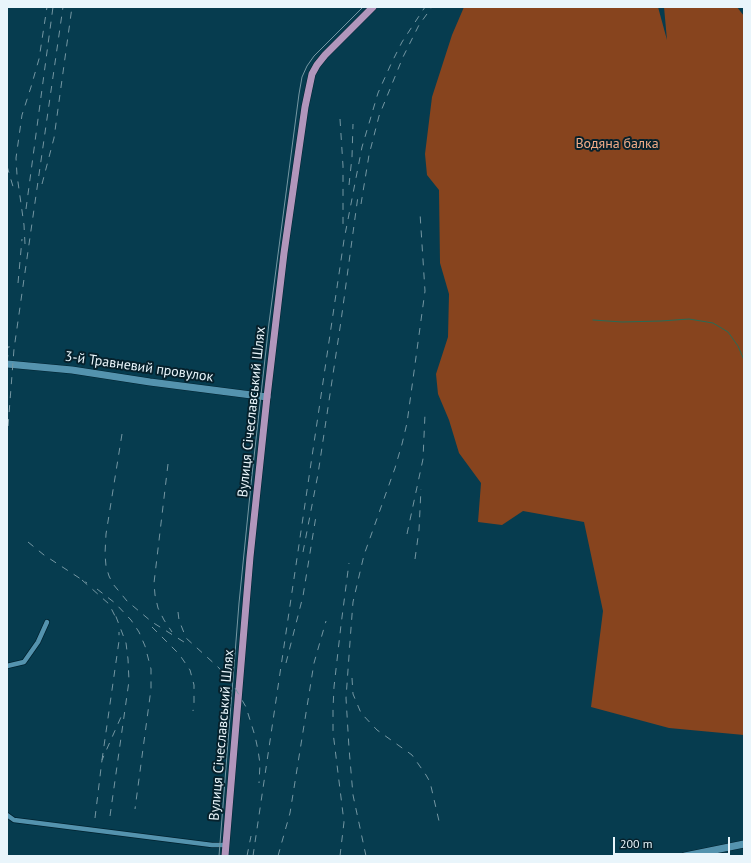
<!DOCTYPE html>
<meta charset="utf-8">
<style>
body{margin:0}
#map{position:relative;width:751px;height:863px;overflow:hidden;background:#063c4f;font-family:"PT Sans",sans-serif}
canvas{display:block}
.frame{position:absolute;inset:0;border:8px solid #e9f5fb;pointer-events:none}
.scale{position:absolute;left:613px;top:837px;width:117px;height:18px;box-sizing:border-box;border:2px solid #e9f5fb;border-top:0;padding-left:5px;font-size:12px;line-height:14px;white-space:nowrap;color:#e9f5fb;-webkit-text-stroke:3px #06212c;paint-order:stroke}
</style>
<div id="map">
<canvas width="751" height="863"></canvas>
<div class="frame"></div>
<div class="scale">200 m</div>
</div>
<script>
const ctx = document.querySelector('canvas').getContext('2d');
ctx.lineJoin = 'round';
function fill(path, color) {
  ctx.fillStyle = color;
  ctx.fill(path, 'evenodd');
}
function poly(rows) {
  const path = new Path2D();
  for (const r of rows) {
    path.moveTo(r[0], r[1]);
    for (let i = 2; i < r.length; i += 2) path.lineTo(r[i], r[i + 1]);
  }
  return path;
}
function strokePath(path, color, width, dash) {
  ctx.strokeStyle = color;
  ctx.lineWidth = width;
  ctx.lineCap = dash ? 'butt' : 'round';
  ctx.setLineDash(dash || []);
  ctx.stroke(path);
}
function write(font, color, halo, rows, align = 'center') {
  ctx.font = font + ' "PT Sans",sans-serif';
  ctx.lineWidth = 4;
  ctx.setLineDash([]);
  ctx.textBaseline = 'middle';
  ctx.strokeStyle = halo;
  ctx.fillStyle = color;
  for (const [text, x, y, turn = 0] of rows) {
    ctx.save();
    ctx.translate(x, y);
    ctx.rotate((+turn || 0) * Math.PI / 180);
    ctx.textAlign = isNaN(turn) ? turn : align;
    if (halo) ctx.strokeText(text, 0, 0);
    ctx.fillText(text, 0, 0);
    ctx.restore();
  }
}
const green = poly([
 [464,7,658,7,667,40,664,7,737,7,744,16,744,735,669,728,591,707,603,611,584,522,523,511,502,525,478,522,481,483,459,453,449,420,438,394,436,374,448,337,449,294,440,263,439,190,427,175,425,154,432,97,452,35]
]);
const stream = poly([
 [593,320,622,322,661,321,689,319,713,323,728,332,738,346,744,360]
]);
const street = poly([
 [7,666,24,662,38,642,47,622],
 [7,815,14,820,212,845,226,845]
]);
const secondary = poly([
 [7,364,72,370,150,382,267,397],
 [685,856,744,844]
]);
const primary = poly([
 [225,856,250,557,267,397,284,253,305,107,312,74,317,65,325,55,373,7]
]);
const tram = poly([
 [219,856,239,603,251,484,269,323,299,94,302,77,307,66,314,56,363,7]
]);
const rail = poly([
 [7,8,7,7],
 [340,119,343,166,343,224],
 [7,166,14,190],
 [42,184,54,138,72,7],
 [349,185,352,157,353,124],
 [361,204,369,155,379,116,403,57,419,25,432,7],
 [26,209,53,7],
 [25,244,24,225,17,175,16,158,22,115,31,87,39,59,47,7],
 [18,283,22,239],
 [7,362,9,346],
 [122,434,106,534,105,554,106,566,109,576,113,584,127,601,152,622,184,642],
 [7,440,14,349,63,7],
 [168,464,154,583,155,595,158,608,164,620,172,632],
 [407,534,423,459,425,414],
 [28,542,44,555,87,583],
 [303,552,318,474,341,321,358,196],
 [415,559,419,530,421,489],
 [82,580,109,604,116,618],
 [97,589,115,603,131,620,139,632,145,646,151,669,151,689,135,809],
 [178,612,179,620,186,638,218,667,231,681,246,707,255,736,258,750,260,764,259,783],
 [152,627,179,654,190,670,194,685,194,703,193,711],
 [286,663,303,596,316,516],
 [352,678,353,694,361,713,377,730,412,755,426,775,430,782,439,821],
 [102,760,119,641,119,632],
 [110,816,129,681,128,659,126,643,115,614],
 [95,818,102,760,121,717],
 [247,856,251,836],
 [253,856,344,240,362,147,378,93,391,64,402,42,425,7],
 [278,856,290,813,314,663,326,621],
 [340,856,344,822,333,732,333,709,334,687,341,625,349,563],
 [366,856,353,795,349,748,346,698,351,628,353,602,364,555,395,468,402,444,407,423,425,291,420,213]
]);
const parkNames = [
 ["Водяна балка",617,144]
];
const streetNames = [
 ["3-й Травневий провулок",139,367,8],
 ["Вулиця Січеславський Шлях",252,412,-84],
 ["Вулиця Січеславський Шлях",222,735,-85]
];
fill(green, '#87441e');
strokePath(stream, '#296b55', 1);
strokePath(street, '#00222f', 6);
strokePath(secondary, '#00222f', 8);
strokePath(primary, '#00222f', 8);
strokePath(street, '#5493ae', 4.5);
strokePath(secondary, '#5493ae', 7);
strokePath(primary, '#b196bc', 7);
strokePath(tram, '#7597a3', 1);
strokePath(rail, '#7597a3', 1, [7, 7]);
write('14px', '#f1ac88', '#06212c', parkNames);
write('14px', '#e9f5fb', '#06212c', streetNames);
</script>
